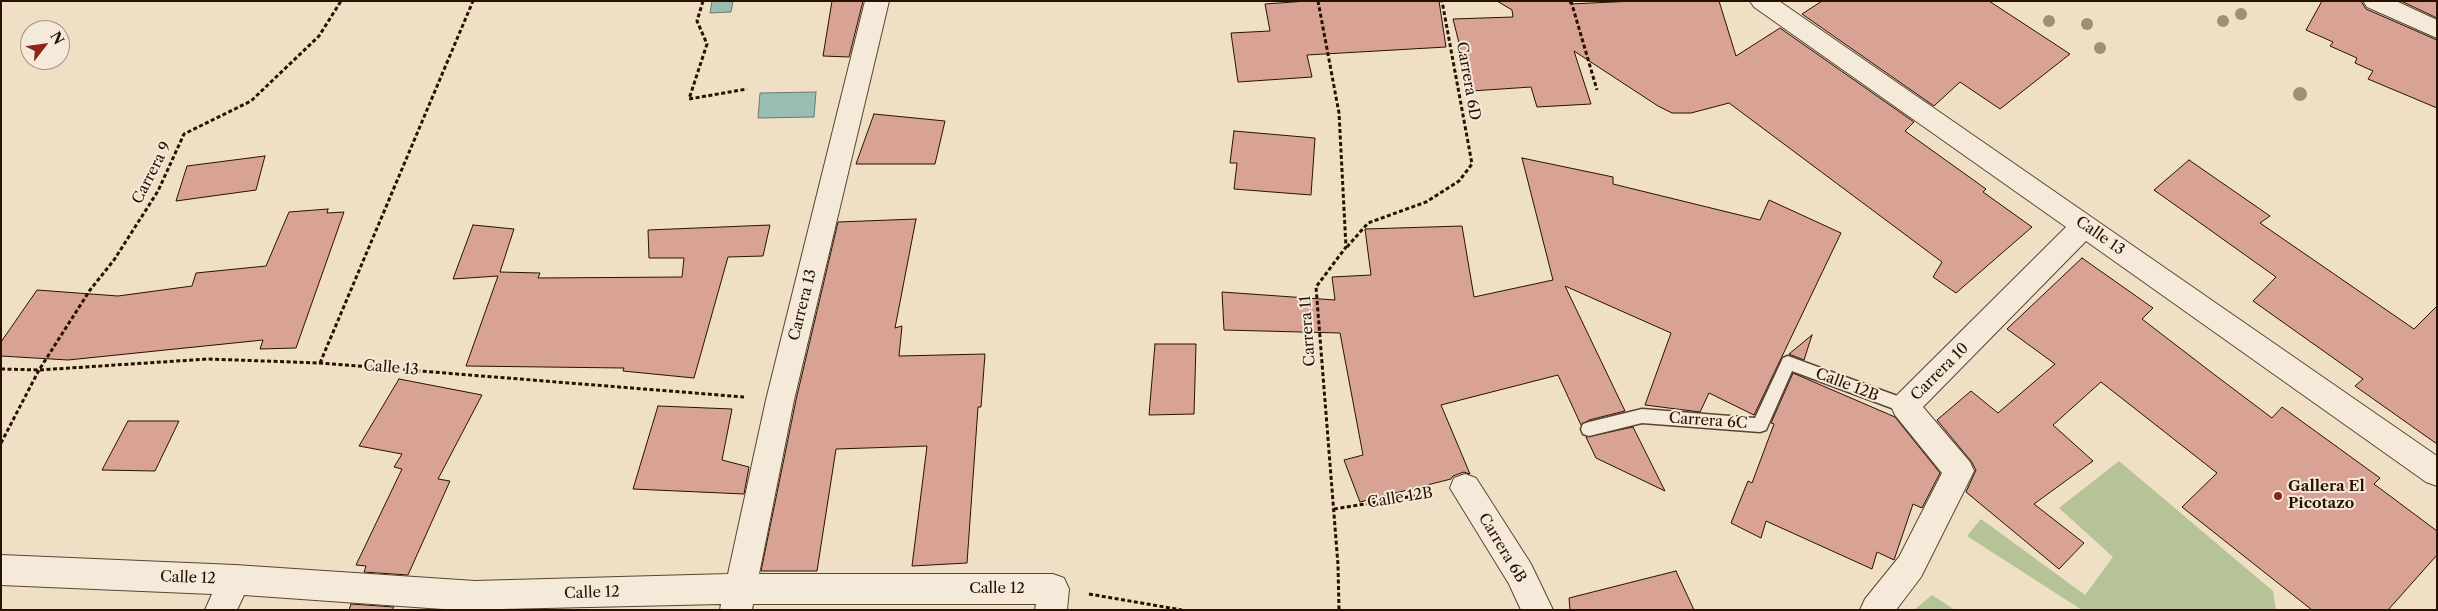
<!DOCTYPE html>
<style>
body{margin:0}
#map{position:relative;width:2438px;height:611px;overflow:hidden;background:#efdfc4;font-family:"Libre Caslon Text",serif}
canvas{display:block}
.frame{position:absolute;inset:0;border:2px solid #291100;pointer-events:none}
.north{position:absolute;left:20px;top:20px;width:50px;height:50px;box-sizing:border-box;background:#f5ead9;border:1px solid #a39382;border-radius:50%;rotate:60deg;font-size:14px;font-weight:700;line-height:20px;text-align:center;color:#291100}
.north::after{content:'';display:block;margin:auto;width:18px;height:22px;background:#8f2418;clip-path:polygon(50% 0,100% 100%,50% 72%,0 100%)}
</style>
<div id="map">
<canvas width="2438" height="611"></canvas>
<div class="frame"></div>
<div class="north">N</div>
</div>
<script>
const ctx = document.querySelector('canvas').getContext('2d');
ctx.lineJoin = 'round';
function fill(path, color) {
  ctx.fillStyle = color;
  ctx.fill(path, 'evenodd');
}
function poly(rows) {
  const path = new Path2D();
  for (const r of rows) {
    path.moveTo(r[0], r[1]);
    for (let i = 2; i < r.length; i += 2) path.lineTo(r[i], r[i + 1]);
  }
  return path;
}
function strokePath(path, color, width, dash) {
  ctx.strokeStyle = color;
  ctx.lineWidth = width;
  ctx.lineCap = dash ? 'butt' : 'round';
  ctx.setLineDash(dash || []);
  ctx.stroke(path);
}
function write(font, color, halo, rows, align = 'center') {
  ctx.font = font + ' "Libre Caslon Text",serif';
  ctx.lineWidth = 4;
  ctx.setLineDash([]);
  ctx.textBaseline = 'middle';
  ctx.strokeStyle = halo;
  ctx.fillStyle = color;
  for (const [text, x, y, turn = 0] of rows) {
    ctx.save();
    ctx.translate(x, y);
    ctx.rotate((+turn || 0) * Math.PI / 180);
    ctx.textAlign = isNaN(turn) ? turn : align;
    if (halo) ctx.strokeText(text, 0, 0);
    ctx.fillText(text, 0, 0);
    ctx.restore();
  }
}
const green = poly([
 [2119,461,2273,591,2276,610,2082,610,1967,536,1981,519,2085,595,2113,557,2059,508],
 [1932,595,1955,610,1914,610]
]);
const water = poly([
 [712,1,733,1,731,12,710,13,712,1],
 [816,92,814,117,758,118,760,93,816,92]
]);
const building = poly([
 [832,1,863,1,849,57,823,56,832,1],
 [1307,1,1439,1,1446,47,1307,55,1312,77,1238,82,1231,33,1270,31,1265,4,1307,1],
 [1497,1,1569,1,1570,4,1635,1,1719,1,1736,56,1780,28,1914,122,1905,131,1986,189,1983,192,2032,227,1956,293,1933,277,1942,262,1729,103,1691,113,1672,113,1658,106,1574,51,1591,104,1537,107,1531,87,1471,91,1453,19,1513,17,1512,10,1497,1],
 [1822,1,1989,1,2070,54,2000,109,1960,82,1934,106,1802,14,1822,1],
 [2322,1,2361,1,2366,9,2437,40,2437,108,2368,79,2373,71,2355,63,2357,58,2330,46,2333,42,2306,30,2322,1],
 [2401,1,2437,1,2437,18,2401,1],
 [874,114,945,121,935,164,856,164,874,114],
 [1234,131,1315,138,1311,195,1234,189,1237,163,1230,163,1234,131],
 [265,156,256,190,176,201,187,166,265,156],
 [1522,158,1613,177,1613,184,1760,220,1769,200,1841,233,1754,415,1709,393,1700,412,1645,405,1671,333,1565,286,1625,411,1589,420,1581,425,1558,375,1441,405,1470,474,1464,472,1453,476,1451,479,1360,502,1344,460,1363,455,1340,333,1224,330,1222,292,1335,300,1332,277,1371,275,1365,229,1462,226,1474,297,1553,280,1522,158],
 [2189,160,2270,216,2260,223,2414,329,2437,306,2437,444,2355,386,2363,379,2253,301,2276,277,2154,190,2189,160],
 [328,209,327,213,344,212,296,348,260,349,263,340,68,360,1,356,1,342,37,290,118,296,192,286,196,273,266,266,289,212,328,209],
 [916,219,895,328,902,326,899,356,985,354,981,407,978,407,967,563,912,566,927,446,836,449,817,571,761,571,796,400,838,222,916,219],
 [473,225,514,229,500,272,540,273,538,278,682,277,684,258,649,258,648,230,770,225,763,256,728,257,694,378,623,371,624,368,466,366,498,276,453,279,473,225],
 [2082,258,2153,308,2142,319,2211,372,2272,418,2282,407,2380,478,2374,484,2437,531,2437,555,2388,610,2312,610,2182,507,2217,473,2101,382,2053,425,2093,461,2034,504,2084,543,2059,569,1966,492,1976,470,1971,461,1937,420,1971,391,1998,413,2055,364,2007,329,2082,258],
 [1812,335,1804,360,1789,354,1812,335],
 [1155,344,1196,344,1194,414,1149,415,1155,344],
 [1793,373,1895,417,1940,473,1922,508,1913,504,1894,560,1877,552,1872,569,1766,521,1761,538,1731,523,1748,481,1752,483,1774,424,1771,423,1793,373],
 [399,379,482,395,438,479,450,481,408,575,364,572,366,566,356,565,402,469,394,467,402,454,359,446,399,379],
 [658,406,732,409,722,460,749,467,744,494,633,489,658,406],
 [128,421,179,421,155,471,102,470,128,421],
 [1633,427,1665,491,1596,458,1586,437,1633,427],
 [1676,571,1694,610,1570,610,1569,598,1676,571],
 [351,604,394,607,392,610,349,610,351,604]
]);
const path = poly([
 [703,1,697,21,707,44,689,99,747,89],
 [1318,1,1339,113,1346,247,1316,287,1338,565,1339,610],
 [1571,1,1597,90],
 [1347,247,1368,223,1426,202,1459,181,1472,164,1442,1],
 [320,363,473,1],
 [1,369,39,370,208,359,320,363,744,397],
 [1,443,39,370,90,290,114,260,158,191,184,134,251,101,319,36,341,1],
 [1334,509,1433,493],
 [1089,594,1182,610]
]);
const lane = poly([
 [1788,356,1911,401,1913,406,1911,411,1905,413,1792,371,1766,430,1760,432,1642,423,1589,436,1583,434,1581,429,1583,424,1589,422,1642,409,1755,418,1783,358,1788,356]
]);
const street = poly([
 [865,1,889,1,794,400,759,574,1053,574,1064,578,1069,589,1067,610,1035,610,1036,604,753,604,752,610,720,610,721,604,457,610,244,595,237,610,205,610,212,594,1,585,1,555,235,565,475,581,728,574,766,400,865,1],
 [1750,1,1779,1,2437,456,2437,486,2426,482,2086,241,1923,407,1970,462,1974,471,1921,577,1896,610,1860,610,1865,599,1899,557,1942,473,1895,415,1891,406,1895,397,2066,227,1754,7,1750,1],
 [2363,1,2396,1,2437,20,2437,38,2367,7,2363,1],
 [1465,474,1476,478,1531,564,1553,610,1521,610,1509,584,1450,488,1454,478,1465,474]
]);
const trees = [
 [2241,14,6],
 [2049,21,6],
 [2223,21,6],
 [2087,24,6],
 [2100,48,6],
 [2300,94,7]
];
const markers = [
 [2278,496,5,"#8f2418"]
];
const streetNames = [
 ["Carrera 6D",1468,81,80],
 ["Carrera 9",152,173,-63],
 ["Calle 13",2100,236,35],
 ["Carrera 13",803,305,-76],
 ["Carrera 11",1308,331,-94],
 ["Calle 13",391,368,5],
 ["Carrera 10",1940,372,-45],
 ["Calle 12B",1847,385,21],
 ["Carrera 6C",1708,421,4],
 ["Calle 12B",1400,498,-9],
 ["Carrera 6B",1502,548,59],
 ["Calle 12",188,578,2],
 ["Calle 12",997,589],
 ["Calle 12",592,593,-2]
];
const poiNames = [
 ["Gallera El",2288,487],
 ["Picotazo",2288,504]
];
fill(green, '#b5c397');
fill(water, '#9abdb3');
strokePath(water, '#6d786b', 1);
fill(building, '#d8a395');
strokePath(building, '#291100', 1);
strokePath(lane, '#5a4431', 3);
strokePath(street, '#5a4431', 2);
strokePath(path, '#291100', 3, [4, 2.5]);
fill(lane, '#f5ead9');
fill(street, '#f5ead9');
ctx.fillStyle = '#9d9075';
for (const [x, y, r] of trees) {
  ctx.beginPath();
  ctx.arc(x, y, r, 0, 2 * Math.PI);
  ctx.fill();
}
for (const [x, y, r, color] of markers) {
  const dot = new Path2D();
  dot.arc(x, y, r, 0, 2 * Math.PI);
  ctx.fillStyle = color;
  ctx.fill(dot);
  strokePath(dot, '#f5ead9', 2);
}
write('15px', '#291100', '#f5ead9', streetNames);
write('bold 15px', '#291100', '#f5ead9', poiNames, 'left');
</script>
